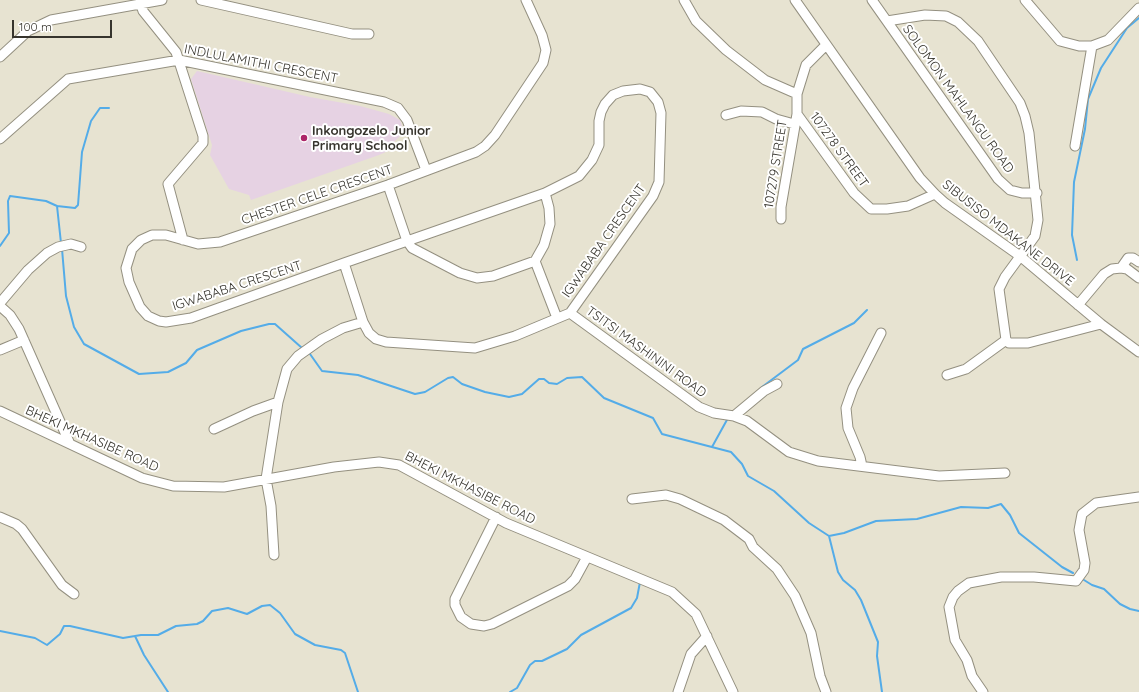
<!DOCTYPE html>
<style>
body{margin:0}
#map{position:relative;width:1139px;height:692px;overflow:hidden;background:#e7e3d1;font-family:Quicksand,sans-serif}
canvas{display:block}
.scale{position:absolute;left:12px;top:20px;width:100px;height:18px;box-sizing:border-box;border:2px solid #36342d;border-top:0;padding-left:5px;font-size:12px;line-height:14px;white-space:nowrap;color:#36342d;-webkit-text-stroke:3px #fff;paint-order:stroke}
</style>
<div id="map">
<canvas width="1139" height="692"></canvas>
<div class="scale">100 m</div>
</div>
<script>
const ctx = document.querySelector('canvas').getContext('2d');
ctx.lineJoin = 'round';
function fill(path, color) {
  ctx.fillStyle = color;
  ctx.fill(path, 'evenodd');
}
function poly(rows) {
  const path = new Path2D();
  for (const r of rows) {
    path.moveTo(r[0], r[1]);
    for (let i = 2; i < r.length; i += 2) path.lineTo(r[i], r[i + 1]);
  }
  return path;
}
function strokePath(path, color, width, dash) {
  ctx.strokeStyle = color;
  ctx.lineWidth = width;
  ctx.lineCap = dash ? 'butt' : 'round';
  ctx.setLineDash(dash || []);
  ctx.stroke(path);
}
function write(font, color, halo, rows, align = 'center') {
  ctx.font = font + ' Quicksand,sans-serif';
  ctx.lineWidth = 4;
  ctx.setLineDash([]);
  ctx.textBaseline = 'middle';
  ctx.strokeStyle = halo;
  ctx.fillStyle = color;
  for (const [text, x, y, turn = 0] of rows) {
    ctx.save();
    ctx.translate(x, y);
    ctx.rotate((+turn || 0) * Math.PI / 180);
    ctx.textAlign = isNaN(turn) ? turn : align;
    if (halo) ctx.strokeText(text, 0, 0);
    ctx.fillText(text, 0, 0);
    ctx.restore();
  }
}
const education = poly([
 [197,71,310,97,360,106,389,114,400,120,404,132,392,144,388,151,379,155,251,200,249,195,229,189,210,155,212,145,191,79]
]);
const stream = poly([
 [57,206,75,208,78,205,82,152,91,121,100,108,109,108],
 [0,246,9,233,8,201,10,196,46,201,57,206,61,243],
 [62,249,66,296,74,327,84,344,139,374,168,372,186,363,197,350,241,331,269,324,275,324,302,348],
 [1077,260,1072,235,1074,182,1085,129,1088,99,1101,68,1127,28,1139,18],
 [310,354,322,371,358,375,415,394,425,392,448,378,453,377,462,384,485,392,509,397,522,394,539,379,544,379,549,383,557,384,567,378,582,377,604,398,653,418,662,434,731,452,742,464,748,476,774,491,809,523,829,536,838,572,843,580,855,590,861,600,878,642,877,656,882,692],
 [762,387,798,360,803,349,854,323,867,310],
 [712,447,728,418],
 [829,536,844,533,876,521,917,519,961,507,988,508,1001,504,1010,515,1019,533,1062,567,1073,573],
 [1084,580,1092,585,1104,589,1120,604,1130,609,1139,611],
 [0,631,35,638,47,645,60,634,64,626,70,626,123,638,141,635,158,635,176,626,197,624,203,621,212,611,228,608,247,614,262,606,270,605,280,613,295,634,315,645,341,650,345,653,358,692],
 [135,636,144,655,168,692],
 [510,692,517,688,530,665,535,661,542,661,567,649,581,635,631,608,637,598,640,582]
]);
const minor = poly([
 [201,0,352,34,369,34],
 [684,0,696,21,726,50,765,80,797,94],
 [795,0,920,178,935,194,945,203,1020,256,1101,324,1139,352],
 [872,0,998,179,1010,190,1022,193,1037,193],
 [1025,0,1060,41,1079,46,1092,46,1108,40,1139,8],
 [141,5,143,11,176,52,203,136,203,143,168,184,183,240],
 [887,21,925,15,946,16,958,22,978,41,1020,103,1025,116,1029,133,1038,220,1035,236,1005,277,999,289,1006,340],
 [0,57,28,31,51,20,162,0],
 [797,114,854,193,871,209,887,209,908,206,935,194],
 [726,115,741,111,762,112,776,119,794,124],
 [0,139,68,79,179,60,384,102,398,108,407,120,426,170],
 [1075,146,1092,46],
 [388,185,407,241,412,248,460,273,477,278,493,276,535,261,544,245,550,224,549,208,545,193],
 [781,219,781,207,797,114,797,94,806,65,826,45],
 [535,261,557,318],
 [344,263,363,322,369,333,376,339,386,342,475,348,515,336,570,313,653,196,659,182,661,113,658,102,650,92,640,89,623,91,613,95,605,104,601,112,599,121,599,145,592,160,579,176,545,193,344,263,191,318,166,322,159,321,148,316,140,307,129,282,126,268,132,249,141,240,152,235,166,235,198,244,220,242,388,185,476,152,485,146,495,135,543,63,546,50,542,35,526,0],
 [1121,268,1128,258,1133,258,1139,262],
 [0,303,28,270,47,253,58,247,71,244,81,247],
 [1078,305,1104,274,1112,269,1121,268,1127,269,1139,278],
 [0,306,10,315,19,329,70,444],
 [570,313,699,407,714,413,734,416,747,421,789,452,818,461,939,476,1005,473],
 [0,350,24,340],
 [947,375,966,369,1006,340,1009,343,1028,343,1101,324],
 [0,411,142,478,173,486,224,487,334,467,379,462,399,465,506,523,672,592,696,614,733,692],
 [734,416,764,391,777,384],
 [214,429,253,411,278,402],
 [862,466,860,457,848,428,846,408,853,388,881,333],
 [632,499,666,495,680,499,724,520,749,539,753,547,777,569,795,596,811,633,820,676,826,692],
 [0,517,16,524,22,529,62,585,74,594],
 [496,517,455,599,455,605,461,617,471,624,484,626,492,624,568,586,575,579,587,557],
 [274,555,271,506,266,479,278,402,287,369,298,356,322,339,343,328,363,322],
 [678,692,691,654,707,636],
 [983,692,972,676,967,660,955,640,949,607,953,597,958,591,969,583,1001,577,1034,577,1076,581,1084,570,1085,563,1079,530,1082,514,1096,503,1139,497]
]);
const markers = [
 [304,138,4,"#ac2468"]
];
const streetNames = [
 ["INDLULAMITHI CRESCENT",261,64,11],
 ["SOLOMON MAHLANGU ROAD",958,99,54],
 ["107278 STREET",839,150,54],
 ["107279 STREET",776,164,-81],
 ["CHESTER CELE CRESCENT",317,195,-19],
 ["SIBUSISO MDAKANE DRIVE",1008,233,38],
 ["IGWABABA CRESCENT",604,241,-55],
 ["IGWABABA CRESCENT",237,286,-18],
 ["TSITSI MASHININI ROAD",646,352,36],
 ["BHEKI MKHASIBE ROAD",92,439,24],
 ["BHEKI MKHASIBE ROAD",470,488,27]
];
const poiNames = [
 ["Inkongozelo Junior",312,131],
 ["Primary School",312,146]
];
fill(education, '#e6d2e3');
strokePath(stream, '#54ace8', 2);
strokePath(minor, '#949080', 11);
strokePath(minor, '#fff', 9);
for (const [x, y, r, color] of markers) {
  const dot = new Path2D();
  dot.arc(x, y, r, 0, 2 * Math.PI);
  ctx.fillStyle = color;
  ctx.fill(dot);
  strokePath(dot, '#fff', 1.5);
}
write('13px', '#36342d', '#fff', streetNames);
write('bold 13px', '#36342d', '#fff', poiNames, 'left');
</script>
